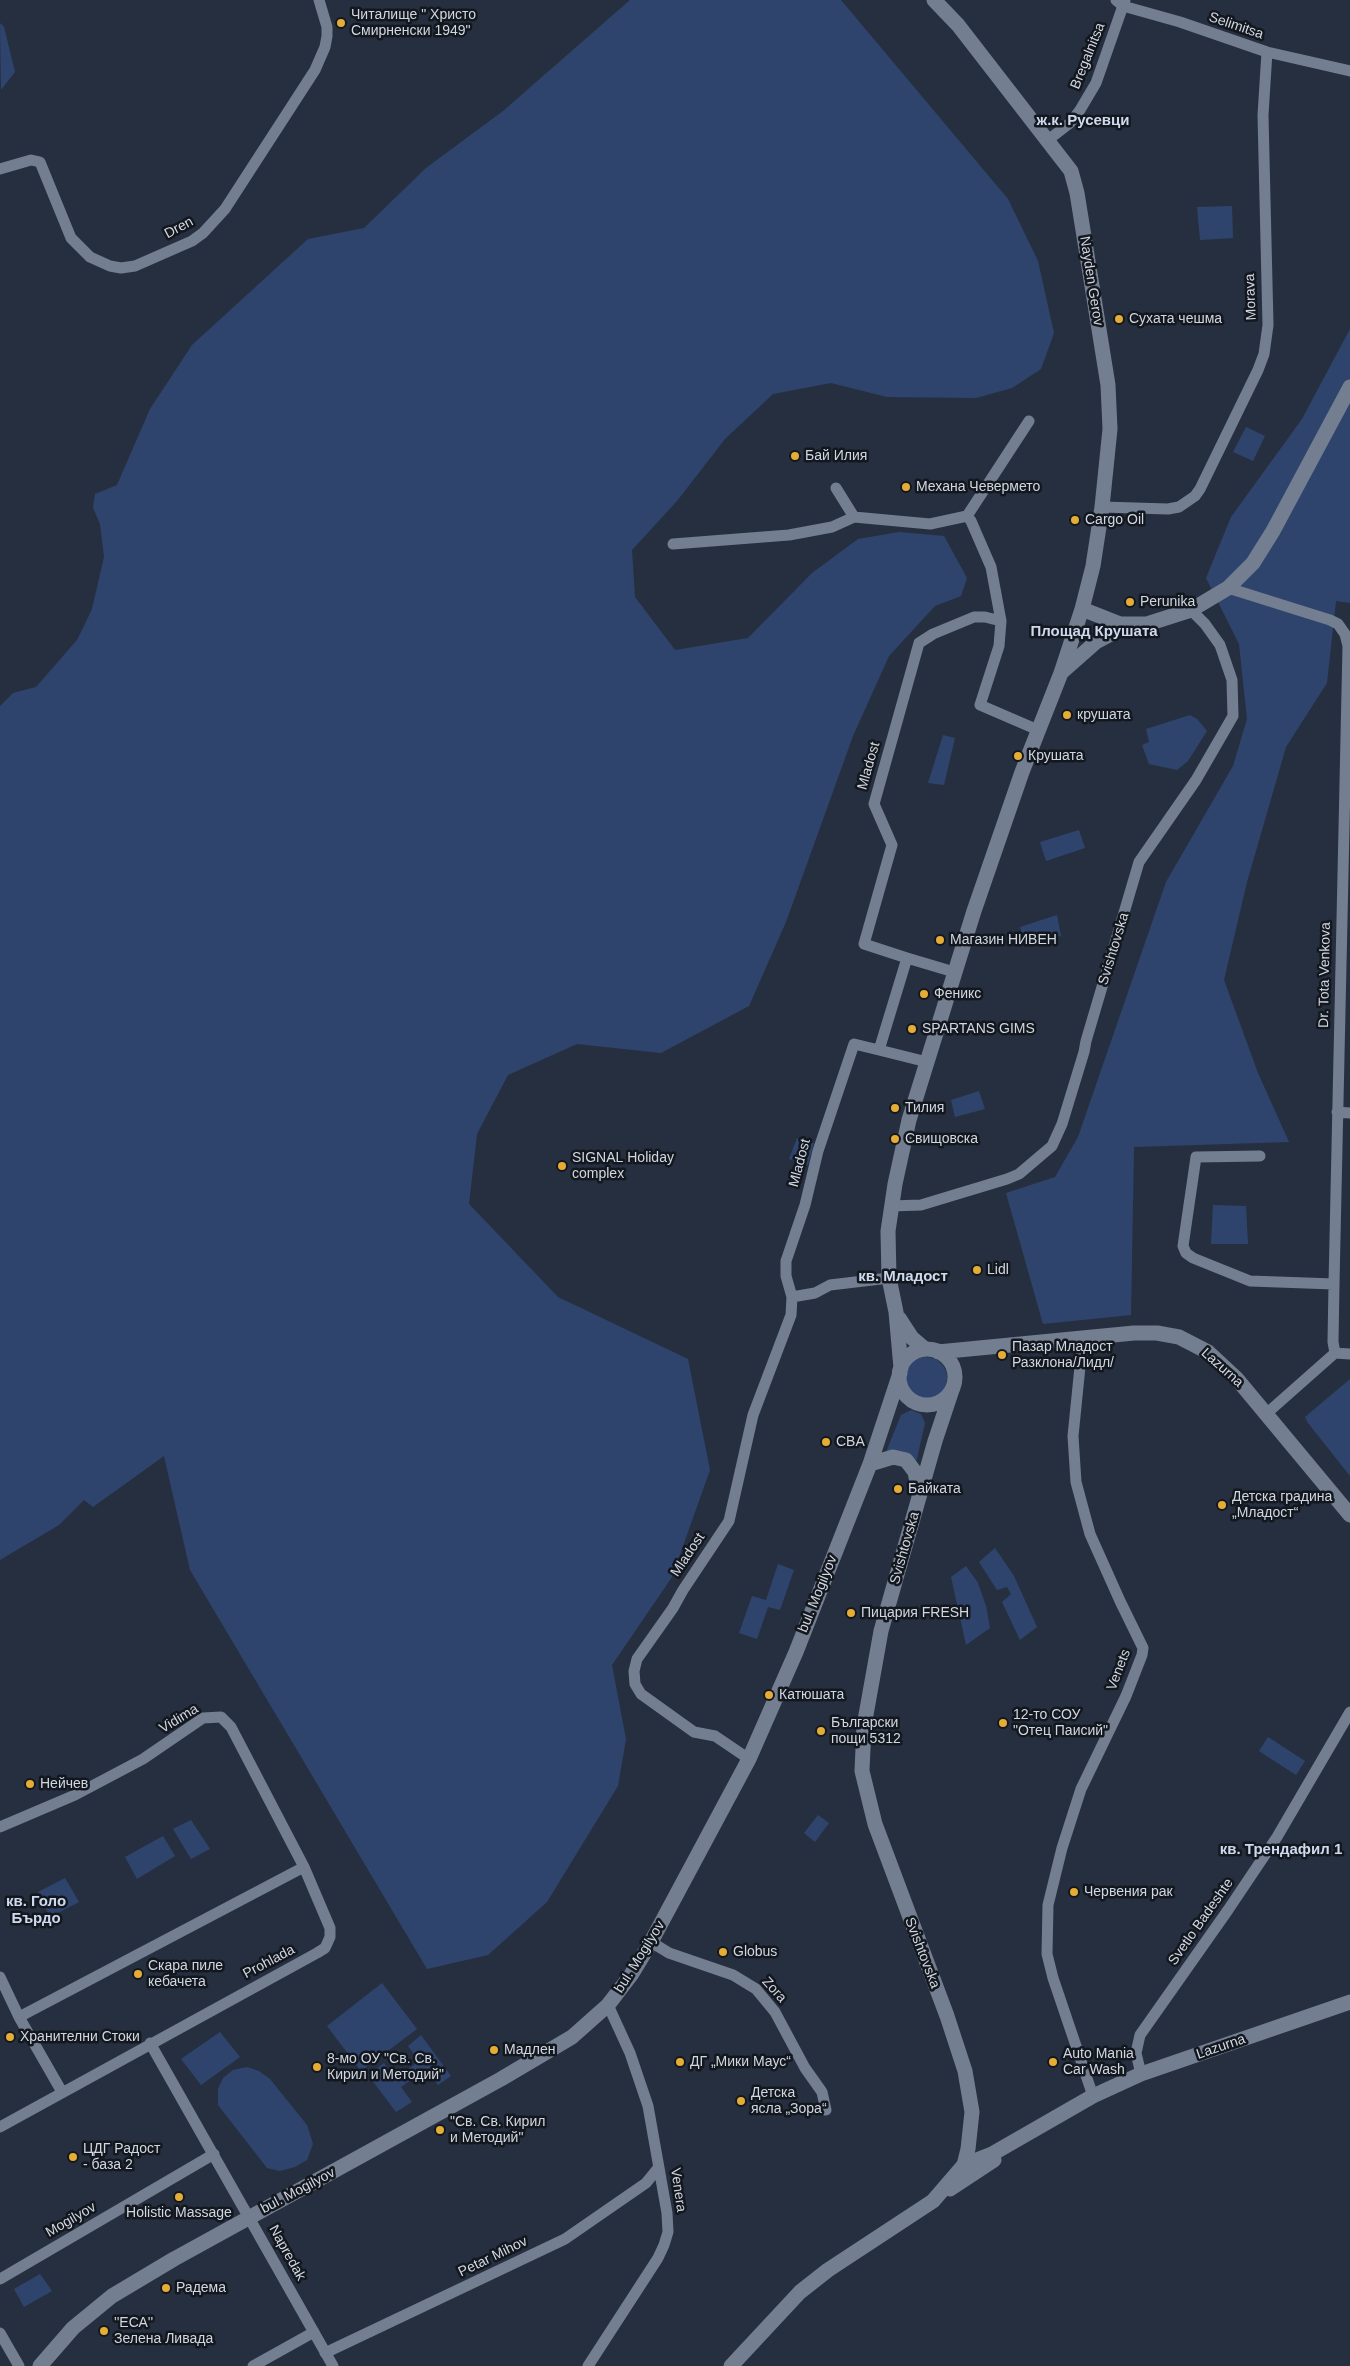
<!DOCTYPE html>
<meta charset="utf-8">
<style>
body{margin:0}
canvas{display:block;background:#262f3f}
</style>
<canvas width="1350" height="2366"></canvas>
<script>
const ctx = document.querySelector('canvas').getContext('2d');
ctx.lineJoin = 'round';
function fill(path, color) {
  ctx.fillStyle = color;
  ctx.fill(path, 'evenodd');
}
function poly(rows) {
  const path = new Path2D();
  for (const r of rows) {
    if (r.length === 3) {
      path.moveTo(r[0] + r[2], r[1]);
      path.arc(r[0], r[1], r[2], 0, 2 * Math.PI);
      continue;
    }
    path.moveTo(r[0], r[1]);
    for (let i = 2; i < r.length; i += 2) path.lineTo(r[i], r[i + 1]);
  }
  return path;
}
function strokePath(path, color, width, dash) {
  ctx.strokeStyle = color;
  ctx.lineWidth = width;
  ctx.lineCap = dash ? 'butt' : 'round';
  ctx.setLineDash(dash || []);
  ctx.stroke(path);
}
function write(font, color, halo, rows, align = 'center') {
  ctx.font = font + ' Helvetica,sans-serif';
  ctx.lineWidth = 5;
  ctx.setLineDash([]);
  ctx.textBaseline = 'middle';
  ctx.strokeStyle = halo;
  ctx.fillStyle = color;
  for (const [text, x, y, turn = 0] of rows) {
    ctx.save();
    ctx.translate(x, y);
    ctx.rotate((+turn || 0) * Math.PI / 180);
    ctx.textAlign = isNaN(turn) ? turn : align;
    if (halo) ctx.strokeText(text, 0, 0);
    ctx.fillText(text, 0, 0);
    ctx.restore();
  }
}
const green = poly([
 [630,0,841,0,1008,199,1038,261,1054,333,1041,369,1012,388,976,398,887,397,831,383,773,394,725,439,677,501,632,550,635,597,675,650,748,638,812,573,858,539,899,532,944,536,967,578,961,596,935,606,889,656,853,736,786,922,749,1006,661,1053,577,1044,508,1075,477,1134,469,1204,558,1297,688,1359,710,1470,672,1577,612,1665,626,1739,618,1786,547,1902,488,1955,427,1969,190,1570,164,1456,93,1507,84,1500,59,1525,0,1560,0,706,13,693,36,687,77,640,85,624,92,609,104,557,100,524,93,508,95,494,117,485,150,409,192,345,308,239,364,228,426,168,503,111],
 [0,23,4,27,15,72,1,90],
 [1232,206,1233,238,1200,240,1197,207],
 [1350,329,1350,603,1336,601,1327,683,1286,747,1247,882,1224,980,1258,1073,1289,1142,1134,1147,1131,1315,1043,1324,1006,1193,1055,1177,1078,1137,1166,882,1233,766,1247,719,1239,644,1206,578,1231,517,1302,419],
 [1246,427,1265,436,1253,461,1233,452],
 [1190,715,1197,719,1207,731,1188,761,1177,770,1149,764,1142,745,1149,742,1146,729],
 [943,735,955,738,944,785,928,783],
 [1079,830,1085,848,1046,861,1040,842],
 [1057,915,1061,936,1025,945,1020,927],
 [979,1091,985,1109,955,1117,951,1100],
 [797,1138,814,1143,808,1165,789,1159],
 [1213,1205,1246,1206,1248,1244,1211,1244],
 [926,1378,21],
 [1350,1379,1350,1476,1308,1423,1305,1417],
 [911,1410,921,1414,925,1423,916,1463,886,1452,901,1415],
 [995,1548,1014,1576,1037,1627,1020,1640,1002,1602,1011,1594,1007,1587,997,1590,979,1562],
 [778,1564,794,1570,780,1610,768,1607,757,1639,739,1633,752,1596,766,1600],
 [966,1566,978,1583,986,1606,990,1628,966,1645,951,1577],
 [1268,1737,1305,1761,1296,1775,1259,1751],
 [818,1815,829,1823,815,1842,804,1833],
 [191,1820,210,1849,191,1859,173,1829],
 [163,1836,175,1856,137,1879,125,1857],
 [65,1878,79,1902,50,1917,38,1892],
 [382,1983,417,2029,361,2071,327,2026],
 [220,2032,240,2057,201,2085,181,2059],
 [421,2035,451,2076,438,2085,426,2069,401,2087,412,2102,396,2112,368,2075,384,2063,395,2079,419,2061,408,2046],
 [247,2067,259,2071,270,2079,307,2125,313,2144,307,2160,295,2167,280,2171,267,2168,218,2105,218,2089,223,2078,233,2070],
 [40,2274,52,2291,24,2307,14,2289]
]);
const street = poly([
 [1116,0,1123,6,1180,22,1267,52,1350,71],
 [1048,140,1070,123,1080,110,1096,83,1125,0],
 [0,169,31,160,40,162,71,238,90,257,110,266,121,268,135,266,192,241,203,233,225,209,315,70,325,47,327,36,327,27,319,0],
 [836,488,854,517],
 [1102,507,1168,509,1179,507,1195,496,1200,489,1258,370,1264,354,1268,325,1263,115,1267,52],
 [967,516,1029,421],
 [967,516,971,521,991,567,1001,621],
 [673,544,789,535,832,527,854,517,930,524,967,516],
 [1228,588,1330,620,1338,624,1345,634,1348,646,1334,1284,1333,1342,1335,1353],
 [907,958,954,972],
 [879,1050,927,1062],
 [1337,1112,1350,1113],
 [1260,1156,1196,1157,1183,1246,1186,1253,1193,1258,1250,1281,1334,1284],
 [891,1206,921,1205,1007,1179,1019,1174,1052,1146,1062,1124,1084,1052,1086,1041,1139,862,1196,780,1233,716,1232,680,1220,645,1205,624,1191,610],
 [792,1297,815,1293,830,1285,889,1278],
 [1083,1337,1073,1436,1076,1482,1090,1534,1120,1601,1143,1648,1142,1655,1126,1696,1081,1789,1062,1848,1048,1905,1047,1954,1053,1978,1093,2096],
 [1335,1353,1350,1354],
 [1266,1414,1335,1353],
 [749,1759,715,1736,694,1732,641,1694,635,1684,634,1671,637,1659,673,1608,683,1590,729,1521,753,1415,791,1315,792,1297,786,1276,786,1261,805,1205,818,1151,854,1044,879,1050,907,958,864,944,892,845,874,804,919,643,933,634,974,617,985,617,1001,621,999,646,980,705,1038,730],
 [0,1827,75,1795,143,1759,203,1718,221,1717,231,1727,304,1867,330,1928,330,1937,325,1948,317,1953,0,2127],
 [651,1942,669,1953,733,1975,756,1989,775,2012,805,2068,822,2092,826,2110],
 [0,1977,19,2017,62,2092],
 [19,2017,304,1867],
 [150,2043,333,2366],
 [1141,2074,1136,2053,1140,2035,1228,1910,1277,1837,1350,1712],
 [0,2279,214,2154],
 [0,2333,19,2366],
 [325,2353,565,2239,646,2183,659,2167],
 [253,2366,314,2332],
 [588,2366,658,2258,664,2245,668,2232,667,2213,648,2106,630,2053,608,2005]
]);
const secondary = poly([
 [1082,609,1120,624,1147,624,1191,610,1228,588,1253,563,1273,531,1350,387],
 [1062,672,1096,642,1126,626],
 [899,1318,912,1338,925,1349],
 [927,1377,28],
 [938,1352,1134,1333,1157,1333,1179,1337,1208,1352,1237,1379,1350,1515],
 [901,1368,896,1312,889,1278,888,1231,895,1184,909,1120,974,911,1022,772,1061,673,1082,609,1093,566,1102,507,1110,429,1108,385,1077,193,1071,171,958,25,934,0],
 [870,1464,893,1457,906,1460,915,1472,919,1492],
 [964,2165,992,2154,1093,2096,1141,2074,1350,2002],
 [950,2189,994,2160],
 [40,2366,73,2328,112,2296,174,2259,501,2079,572,2037,608,2005,631,1975,651,1942,749,1759,796,1652,870,1464,900,1373],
 [731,2366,800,2292,828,2270,933,2201,964,2165,968,2149,972,2112,965,2071,947,2016,875,1824,862,1771,864,1726,881,1631,935,1441,953,1387]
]);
const markers = [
 [341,23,5,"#e5ad35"],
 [1119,319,5,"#e5ad35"],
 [795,456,5,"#e5ad35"],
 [906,487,5,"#e5ad35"],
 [1075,520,5,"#e5ad35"],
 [1130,602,5,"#e5ad35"],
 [1067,715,5,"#e5ad35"],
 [1018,756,5,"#e5ad35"],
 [940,940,5,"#e5ad35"],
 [924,994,5,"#e5ad35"],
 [912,1029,5,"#e5ad35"],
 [895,1108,5,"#e5ad35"],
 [895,1139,5,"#e5ad35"],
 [562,1166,5,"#e5ad35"],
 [977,1270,5,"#e5ad35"],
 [1002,1355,5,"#e5ad35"],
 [826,1442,5,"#e5ad35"],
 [898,1489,5,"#e5ad35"],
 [1222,1505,5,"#e5ad35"],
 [851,1613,5,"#e5ad35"],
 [769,1695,5,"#e5ad35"],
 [1003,1723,5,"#e5ad35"],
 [821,1731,5,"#e5ad35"],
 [30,1784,5,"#e5ad35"],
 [1074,1892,5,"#e5ad35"],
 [723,1952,5,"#e5ad35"],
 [138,1974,5,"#e5ad35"],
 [10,2037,5,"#e5ad35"],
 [494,2050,5,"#e5ad35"],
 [680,2062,5,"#e5ad35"],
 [1053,2062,5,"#e5ad35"],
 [317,2067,5,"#e5ad35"],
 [741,2101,5,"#e5ad35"],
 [440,2130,5,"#e5ad35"],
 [73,2157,5,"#e5ad35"],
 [179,2197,5,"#e5ad35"],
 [166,2288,5,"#e5ad35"],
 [104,2331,5,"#e5ad35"]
];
const poiNames = [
 ["Читалище \" Христо",351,15],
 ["Смирненски 1949\"",351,31],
 ["Сухата чешма",1129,319],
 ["Бай Илия",805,456],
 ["Механа Чевермето",916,487],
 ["Cargo Oil",1085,520],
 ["Perunika",1140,602],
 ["крушата",1077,715],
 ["Крушата",1028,756],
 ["Магазин НИВЕН",950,940],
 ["Феникс",934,994],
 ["SPARTANS GIMS",922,1029],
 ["Тилия",905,1108],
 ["Свищовска",905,1139],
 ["SIGNAL Holiday",572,1158],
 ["complex",572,1174],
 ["Lidl",987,1270],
 ["Пазар Младост",1012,1347],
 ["Разклона/Лидл/",1012,1363],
 ["CBA",836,1442],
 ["Байката",908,1489],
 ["Детска градина",1232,1497],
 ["„Младост“",1232,1513],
 ["Пицария FRESH",861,1613],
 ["Катюшата",779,1695],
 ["12-то СОУ",1013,1715],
 ["\"Отец Паисий\"",1013,1731],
 ["Български",831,1723],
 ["пощи 5312",831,1739],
 ["Нейчев",40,1784],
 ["Червения рак",1084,1892],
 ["Globus",733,1952],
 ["Скара пиле",148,1966],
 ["кебачета",148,1982],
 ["Хранителни Стоки",20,2037],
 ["Мадлен",504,2050],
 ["Auto Mania",1063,2054],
 ["Car Wash",1063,2070],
 ["8-мо ОУ \"Св. Св.",327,2059],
 ["Кирил и Методий\"",327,2075],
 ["ДГ „Мики Маус“",690,2062],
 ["Детска",751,2093],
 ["ясла „Зора“",751,2109],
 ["\"Св. Св. Кирил",450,2122],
 ["и Методий\"",450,2138],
 ["ЦДГ Радост",83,2149],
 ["- база 2",83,2165],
 ["Holistic Massage",179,2213,"center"],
 ["Радема",176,2288],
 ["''ЕСА''",114,2323],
 ["Зелена Ливада",114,2339]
];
const streetNames = [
 ["Selimitsa",1236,26,19],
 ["Bregalnitsa",1088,56,-68],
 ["Dren",179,228,-28],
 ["Nayden Gerov",1091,281,81],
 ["Morava",1251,297,-92],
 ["Mladost",869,766,-74],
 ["Svishtovska",1114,949,-73],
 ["Dr. Tota Venkova",1325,975,-89],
 ["Mladost",800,1163,-75],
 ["Lazurna",1222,1368,42],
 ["Svishtovska",905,1548,-74],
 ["Mladost",688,1555,-56],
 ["bul. Mogilyov",818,1594,-68],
 ["Venets",1119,1670,-69],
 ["Vidima",179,1719,-31],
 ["Svetlo Badeshte",1201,1922,-55],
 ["Svishtovska",922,1953,69],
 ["bul. Mogilyov",640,1957,-58],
 ["Prohlada",269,1962,-28],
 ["Zora",774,1990,48],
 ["Lazurna",1221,2047,-19],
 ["Venera",678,2190,82],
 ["bul. Mogilyov",298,2191,-28],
 ["Mogilyov",71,2220,-30],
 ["Napredak",287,2253,61],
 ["Petar Mihov",493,2257,-26]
];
const neighbourhoodNames = [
 ["ж.к. Русевци",1083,121],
 ["Площад Крушата",1094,632],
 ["кв. Младост",903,1277],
 ["кв. Трендафил 1",1281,1850],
 ["кв. Голо",36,1902],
 ["Бърдо",36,1919]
];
fill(green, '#2e446d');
strokePath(street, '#737e90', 11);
strokePath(secondary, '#737e90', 15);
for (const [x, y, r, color] of markers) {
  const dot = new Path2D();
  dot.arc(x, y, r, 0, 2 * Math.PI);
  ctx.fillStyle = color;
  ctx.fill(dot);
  strokePath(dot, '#13171e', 2);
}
write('14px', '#d1d7e2', '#13171e', poiNames, 'left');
write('14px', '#d1d7e2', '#13171e', streetNames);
write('bold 15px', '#cdd9ee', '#13171e', neighbourhoodNames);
</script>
